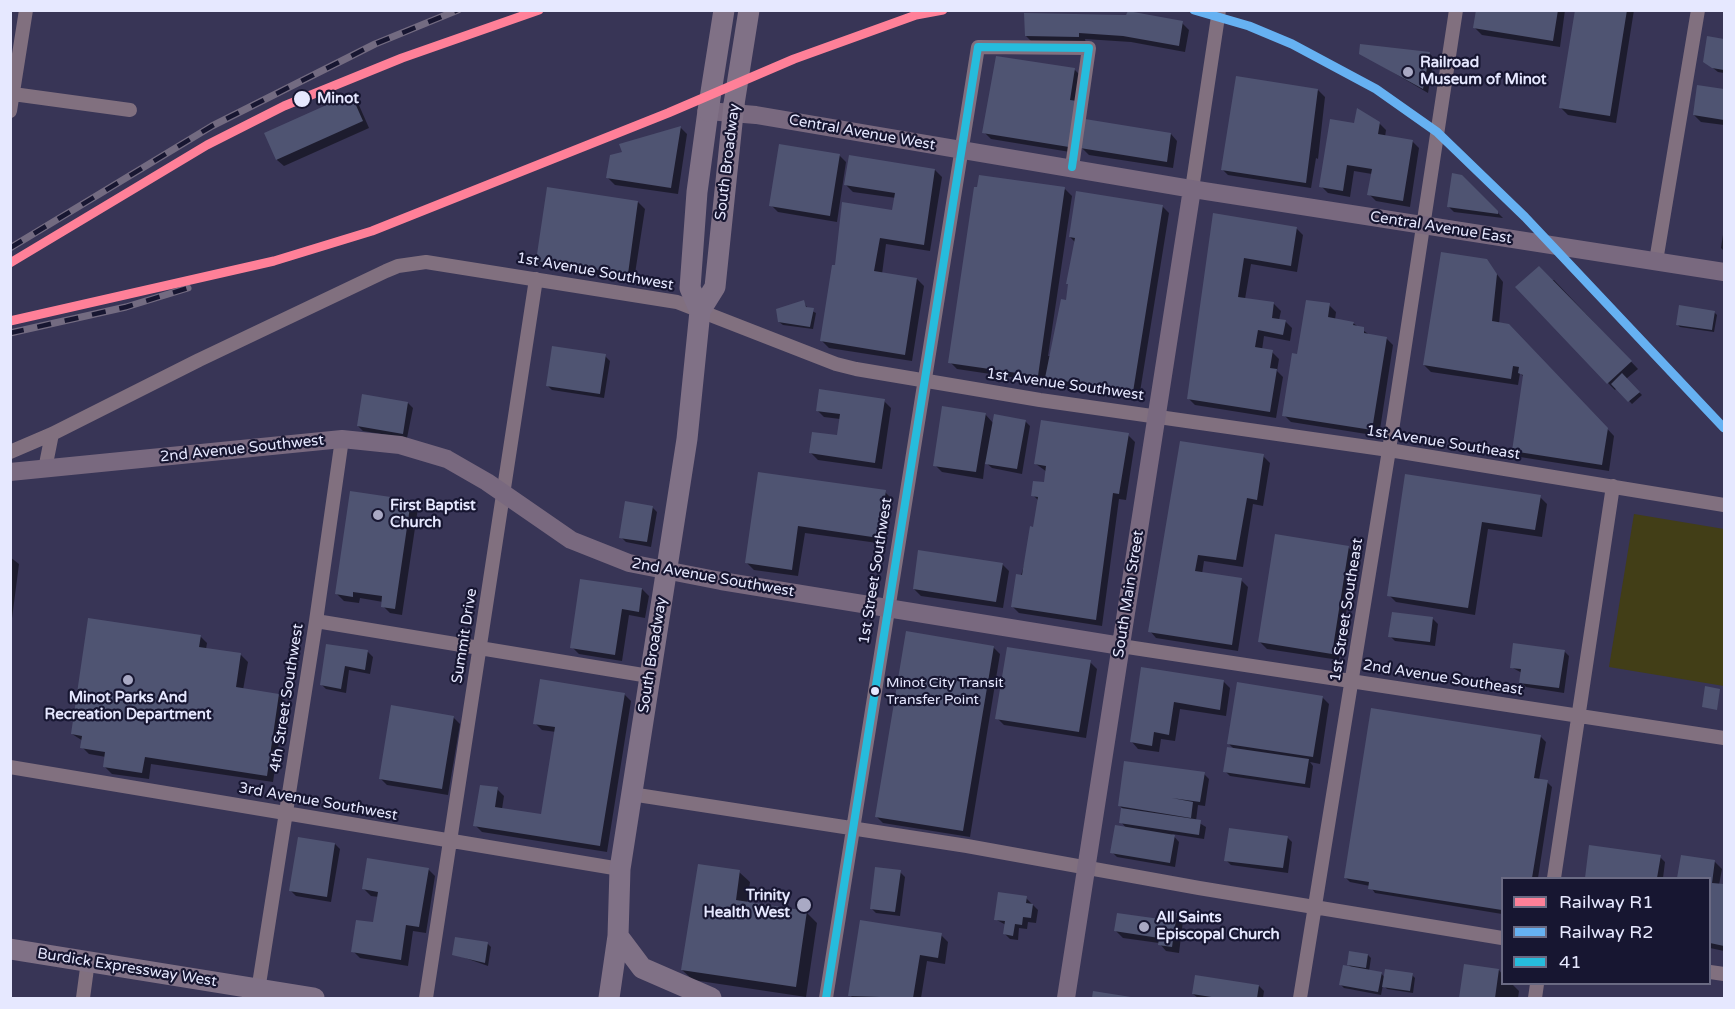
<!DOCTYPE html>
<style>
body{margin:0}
#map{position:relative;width:1735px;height:1009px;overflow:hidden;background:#383556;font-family:"Varela Round",sans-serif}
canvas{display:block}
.frame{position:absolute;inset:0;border:12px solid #e6e8ff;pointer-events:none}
.legend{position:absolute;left:1501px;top:877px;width:210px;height:108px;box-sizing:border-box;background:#171631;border:2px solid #6a6a83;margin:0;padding:8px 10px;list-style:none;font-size:18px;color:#e6e8ff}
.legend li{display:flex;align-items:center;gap:12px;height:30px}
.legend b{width:30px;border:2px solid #6a6a83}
</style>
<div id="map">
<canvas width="1735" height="1009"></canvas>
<div class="frame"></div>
<ul class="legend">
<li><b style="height:8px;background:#ff8098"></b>Railway R1</li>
<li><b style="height:8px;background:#66b1f2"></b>Railway R2</li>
<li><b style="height:8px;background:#26bcdd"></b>41</li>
</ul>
</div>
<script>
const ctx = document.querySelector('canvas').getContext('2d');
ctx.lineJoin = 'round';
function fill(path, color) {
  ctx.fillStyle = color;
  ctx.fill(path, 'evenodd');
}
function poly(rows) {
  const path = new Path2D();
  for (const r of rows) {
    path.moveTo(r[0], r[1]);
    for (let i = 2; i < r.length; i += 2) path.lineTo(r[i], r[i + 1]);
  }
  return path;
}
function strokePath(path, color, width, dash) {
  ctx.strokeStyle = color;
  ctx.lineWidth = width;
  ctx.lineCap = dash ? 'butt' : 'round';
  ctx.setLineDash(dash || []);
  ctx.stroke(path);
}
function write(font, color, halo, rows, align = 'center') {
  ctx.font = font + ' "Varela Round",sans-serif';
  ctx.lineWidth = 4.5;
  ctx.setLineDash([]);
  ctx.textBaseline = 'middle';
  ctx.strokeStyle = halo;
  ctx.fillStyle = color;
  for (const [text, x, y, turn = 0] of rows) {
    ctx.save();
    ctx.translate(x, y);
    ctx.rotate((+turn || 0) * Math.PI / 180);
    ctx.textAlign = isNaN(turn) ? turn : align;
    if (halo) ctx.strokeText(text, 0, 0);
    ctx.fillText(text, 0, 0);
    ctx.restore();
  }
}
const green = poly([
 [1634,514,1724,529,1724,686,1609,667]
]);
const shadow = poly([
 [1477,10,1565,10,1560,47,1482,35,1475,28],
 [1577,10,1634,10,1616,123,1568,115,1561,108],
 [1182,23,1189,30,1185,52,1131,42,1085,39,1086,43,1033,43,1026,36],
 [1708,38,1724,41,1724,73,1718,72,1704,61],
 [1360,53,1429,53,1434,58,1428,93],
 [1075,70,1082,77,1076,153,991,139,984,132],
 [1698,87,1724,91,1724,125,1701,122,1694,115],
 [1318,90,1325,97,1318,159,1316,158,1311,188,1228,175,1223,170],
 [351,96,358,103,369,128,284,166,277,160,266,134],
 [1379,123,1386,130,1385,137,1412,141,1419,148,1410,207,1376,201,1369,194,1372,174,1354,171,1350,197,1328,193,1321,186,1355,124],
 [680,127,687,134,678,194,615,185,608,178,623,153],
 [1171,134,1177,141,1173,168,1089,155,1082,148],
 [839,155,846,162,837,222,778,212,771,205],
 [935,170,942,177,930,251,886,244,882,274,917,279,924,286,912,361,829,348,822,341,836,267,894,212,896,198,853,192,846,185],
 [1461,176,1503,218,1454,212,1449,207],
 [1065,189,1072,196,1048,356,1051,356,1067,302,1070,286,1067,283,1075,242,1070,237,1162,206,1169,213,1139,398,1054,384,1045,376,1044,382,957,369,950,362],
 [638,202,645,209,634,280,544,267,537,260],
 [1214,215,1296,228,1303,235,1297,272,1251,264,1245,299,1274,304,1281,311,1279,320,1285,321,1292,328,1290,341,1264,336,1262,350,1272,352,1279,359,1277,371,1283,377,1276,418,1195,405,1188,398],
 [1724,228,1724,251,1721,248],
 [1486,260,1503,282,1499,324,1509,325,1614,436,1609,471,1520,457,1513,450,1524,377,1520,373,1518,385,1431,372,1424,365],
 [1554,280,1638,369,1626,379,1642,395,1632,404,1617,388,1615,390,1608,383,1517,288],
 [803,301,808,309,816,313,813,329,783,325,779,322],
 [1329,305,1336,312,1335,320,1353,323,1371,336,1386,338,1393,345,1379,436,1291,422,1284,415,1298,356],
 [1714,312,1717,315,1714,332,1680,327,1677,324],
 [605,356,610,361,604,398,552,390,547,385],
 [884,401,891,408,882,469,818,460,811,453,838,437,840,419,824,417,817,410],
 [408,403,413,408,407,438,363,431,358,426],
 [985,414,994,424,1025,421,1030,426,1022,474,992,468,985,462,983,479,942,472,935,465],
 [1128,435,1135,442,1126,500,1119,499,1102,626,1019,613,1012,606,1035,528,1039,501,1033,495,1045,484,1047,472,1036,464],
 [1181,443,1263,456,1270,463,1263,506,1253,504,1243,567,1204,561,1202,574,1241,580,1248,587,1238,651,1156,638,1150,631],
 [760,473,885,492,892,499,885,544,805,533,798,576,754,570,747,563],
 [1407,476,1540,497,1547,504,1542,537,1488,529,1475,615,1396,602,1389,595],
 [411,501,418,508,402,615,390,613,383,606,383,602,360,598,359,603,344,601,337,594],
 [652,507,657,512,651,547,626,542,621,537],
 [1348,547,1355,554,1339,660,1267,649,1260,642],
 [10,557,19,564,10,634],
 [1002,564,1009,571,1003,608,921,596,914,589],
 [642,589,649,596,645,618,629,615,622,661,579,654,572,647],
 [1433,619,1438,624,1435,646,1395,641,1390,636],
 [200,636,207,643,206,649,241,655,248,662,243,690,278,695,285,702,273,782,151,764,149,779,112,774,105,767,106,757,89,754,82,747,83,741,72,734],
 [328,645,368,652,373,657,370,674,349,670,346,693,326,689,321,684],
 [993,647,1000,654,970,837,883,823,876,816],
 [1564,651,1569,656,1564,693,1526,687,1521,682,1522,673,1511,667],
 [1090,662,1097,669,1086,738,1004,725,997,718],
 [1143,669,1223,681,1230,688,1226,716,1180,709,1175,741,1161,739,1159,752,1138,749,1132,742],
 [624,694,631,701,607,852,482,832,475,825,497,789,504,796,502,809,542,816,556,732,542,730,535,723],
 [1322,697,1329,704,1320,764,1310,762,1313,766,1310,788,1230,776,1225,771,1234,749,1229,744],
 [453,717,460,724,448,795,387,785,380,778],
 [1541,737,1546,742,1539,780,1547,782,1552,787,1538,878,1502,878,1502,914,1375,893,1370,886,1350,882,1345,877],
 [1204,774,1209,779,1205,806,1198,805,1196,821,1206,827,1204,839,1172,834,1179,842,1175,867,1117,857,1112,852,1127,829,1121,822,1123,809,1120,806],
 [1287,837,1292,842,1288,873,1231,865,1226,860],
 [335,844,340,849,331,902,296,896,291,891],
 [1591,847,1660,857,1665,862,1663,878,1586,878],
 [1682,857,1715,862,1722,869,1719,885,1724,886,1724,951,1710,948,1710,878,1679,878],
 [428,869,435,876,426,933,413,931,408,966,360,958,353,951,374,924,379,897,371,896,364,889],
 [739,872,750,882,747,904,806,912,817,923,806,997,693,980,682,970],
 [900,872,905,877,900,916,876,913,871,908],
 [1026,898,1038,910,1036,923,1028,922,1027,929,1019,928,1018,940,1010,939,1005,934,1006,925,995,919],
 [1176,914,1183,921,1179,953,1166,951,1159,943,1123,938,1116,931],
 [941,935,948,942,945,964,927,961,921,998,853,998,850,995],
 [488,944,491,947,488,966,454,954],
 [1368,955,1371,958,1369,971,1381,973,1385,978,1412,975,1415,978,1413,993,1387,989,1383,985,1381,995,1344,988,1341,985,1353,969,1348,964],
 [1466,966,1499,970,1502,974,1502,984,1512,984,1519,991,1518,998,1461,998],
 [1259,986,1264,991,1263,998,1198,998,1193,994]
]);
const building = poly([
 [1476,10,1558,10,1553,41,1473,28],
 [1575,10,1627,10,1610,116,1559,108],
 [1128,11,1183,21,1179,46,1123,36,1079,33,1079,37,1025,36,1024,13,1126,15],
 [1707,36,1724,39,1724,70,1712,68,1703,62],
 [1360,44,1430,52,1423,89,1359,54],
 [996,56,1075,68,1070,100,1077,101,1069,147,982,133],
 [1236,76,1318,89,1306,183,1221,170],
 [1697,85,1724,89,1724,120,1693,115],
 [351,94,363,121,276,160,264,133],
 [1357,108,1380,122,1378,134,1413,140,1403,201,1367,195,1372,169,1347,165,1343,191,1319,187,1330,119,1354,123],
 [1085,119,1171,133,1167,162,1080,148],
 [681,126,671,188,606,178,610,155,622,152,619,144],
 [779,144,840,154,830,216,769,206],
 [849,155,935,169,924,245,880,238,874,271,917,278,905,355,820,341,832,265,835,265,842,202,892,210,895,193,844,185],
 [1452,173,1462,175,1498,211,1498,214,1447,207],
 [979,175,1065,187,1038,376,948,363,974,187,977,187],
 [547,187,638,201,628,274,536,261],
 [1076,191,1163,205,1133,392,1045,378,1061,299,1066,300,1068,284,1066,284,1075,238,1069,237],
 [1213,213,1297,227,1291,266,1244,258,1238,297,1274,302,1272,318,1286,320,1283,335,1258,330,1255,347,1273,350,1270,368,1277,369,1270,412,1187,399],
 [1441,252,1487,259,1497,274,1492,321,1509,324,1608,428,1602,465,1512,451,1523,375,1518,373,1519,367,1513,366,1511,379,1423,365],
 [1539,266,1632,361,1607,384,1515,287],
 [804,300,806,307,814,308,810,327,778,322,776,309],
 [1306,300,1330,303,1328,317,1354,322,1353,325,1364,327,1364,333,1387,337,1372,430,1282,416,1292,353,1297,354],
 [1679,305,1715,311,1712,330,1676,325],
 [552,346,606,354,600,394,546,386],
 [1622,373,1640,392,1628,402,1611,384],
 [819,389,885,399,875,463,809,453,812,432,837,435,840,414,816,411],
 [362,394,408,402,403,434,357,426],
 [942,406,986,413,976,472,933,466],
 [994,414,1026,420,1017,469,985,464],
 [1041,420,1129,433,1119,494,1113,493,1096,620,1011,607,1016,574,1022,575,1030,526,1033,527,1038,497,1031,496,1033,481,1044,482,1046,466,1034,464],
 [1180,441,1264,454,1257,500,1247,498,1236,560,1198,555,1195,571,1242,578,1232,645,1148,632],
 [758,472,886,490,879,538,798,526,792,570,745,563],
 [1405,474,1541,495,1535,530,1482,522,1468,608,1387,596],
 [350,491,411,500,395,609,381,607,382,596,353,592,353,597,335,594],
 [625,501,653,506,647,542,619,538],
 [1275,534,1349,546,1332,654,1258,642],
 [918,550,1003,563,996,602,913,589],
 [580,579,642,588,639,612,622,609,615,655,570,648],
 [1392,612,1433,617,1430,642,1388,637],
 [88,618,201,635,199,647,241,653,236,687,279,694,267,776,145,757,142,773,103,767,105,752,80,748,82,736,71,734],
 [906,631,994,646,963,831,875,817],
 [1513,643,1565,650,1559,688,1519,683,1521,669,1510,668],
 [326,644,368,650,365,670,345,666,341,689,320,685],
 [1007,647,1091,660,1079,732,995,719],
 [1141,667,1224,680,1220,710,1174,702,1169,735,1154,732,1152,746,1130,742],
 [540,679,625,693,600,846,473,826,480,785,498,787,495,807,541,814,555,727,533,724],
 [1237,682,1323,696,1313,757,1227,744],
 [1705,686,1720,689,1717,710,1702,707],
 [391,705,454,716,442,789,379,779],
 [1371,708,1541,735,1534,778,1548,780,1532,878,1502,878,1502,910,1368,889,1369,882,1344,878],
 [1227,747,1309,759,1305,784,1223,772],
 [1124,761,1205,772,1200,802,1172,798,1193,802,1191,818,1118,806],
 [1121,808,1201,820,1199,835,1119,823],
 [1115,825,1175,835,1170,863,1110,853],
 [1229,828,1288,836,1283,868,1224,861],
 [298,837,335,843,327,897,289,891],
 [1589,845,1661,855,1657,878,1585,878],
 [1681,855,1715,860,1712,883,1724,884,1724,946,1710,943,1710,878,1677,878],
 [367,858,429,868,419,927,406,925,401,960,351,952,356,920,373,922,378,892,362,889],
 [698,864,740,870,736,900,807,911,796,987,681,970],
 [875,867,901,870,895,912,870,909],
 [998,892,1027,896,1026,903,1033,904,1031,918,1023,917,1022,925,1015,924,1013,936,1003,934,1005,921,994,920],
 [1161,910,1177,913,1172,947,1158,945,1159,938,1114,931,1117,913,1160,919],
 [860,920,942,933,938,958,920,955,913,998,848,996],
 [455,937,488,942,485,963,452,955],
 [1349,951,1368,954,1366,968,1347,965],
 [1464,964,1499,969,1495,998,1459,998],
 [1343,965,1382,972,1378,992,1339,985],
 [1385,969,1413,973,1410,991,1382,987],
 [1195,975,1259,985,1257,998,1218,998,1192,994],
 [1093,991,1131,997,1131,998,1092,998]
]);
const street = poly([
 [13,94,130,110],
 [10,111,26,10],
 [1192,189,1219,10],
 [1656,261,1698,10],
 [10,452,52,434,199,360,386,271,398,266,426,262,677,302,836,364,856,369,1040,400,1389,450,1724,505],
 [45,469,52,434],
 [316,621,649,676],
 [1121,646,1724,738],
 [10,767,620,869],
 [631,794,967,846,1199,888,1502,938],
 [1554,878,1613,486],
 [1710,972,1724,974],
 [257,997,316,621,342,439],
 [83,998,88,961],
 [426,998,536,279],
 [826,998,978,47,1089,48,1072,167],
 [1300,998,1389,450,1456,10],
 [1535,998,1537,984]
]);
const secondary = poly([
 [708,111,756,115,1192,189,1724,272],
 [10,472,342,439,400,445,447,459,487,482,571,540,629,563,721,581,1121,646],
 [1066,998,1192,189]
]);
const primary = poly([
 [700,311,690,288,697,192,708,111],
 [618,936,642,968,711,998],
 [10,949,314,998],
 [609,998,618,936,620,869,687,439,700,311,715,287,734,104]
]);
const rail = poly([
 [1194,10,1249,26,1292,44,1376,89,1437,132,1525,217,1724,428],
 [10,248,212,126,375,44,458,10],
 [10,321,274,261,372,231,668,113,794,59,916,15,943,10],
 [10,333,126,307,188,288]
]);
const primaryBridge = poly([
 [734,104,749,10],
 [708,111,724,10]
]);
const bus1 = poly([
 [826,998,978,47,1089,48,1072,167]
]);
const rail1 = poly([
 [10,263,207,145,284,106,402,58,539,10],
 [10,321,274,261,372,231,668,113,794,59,916,15,943,10]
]);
const rail2 = poly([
 [1194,10,1249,26,1292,44,1376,89,1437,132,1525,217,1724,428]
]);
const markers = [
 [1408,72,6,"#a9a9c4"],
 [302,99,9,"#e6e8ff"],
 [378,515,6,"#a9a9c4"],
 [128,680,6,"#a9a9c4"],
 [875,691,5,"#e6e8ff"],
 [804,905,8,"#a9a9c4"],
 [1144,927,6,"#a9a9c4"]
];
const busNames = [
 ["Minot City Transit",886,683],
 ["Transfer Point",886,700]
];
const poiNames = [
 ["Railroad",1420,63],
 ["Museum of Minot",1420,80],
 ["First Baptist",390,506],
 ["Church",390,523],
 ["Minot Parks And",128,698,"center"],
 ["Recreation Department",128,715,"center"],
 ["Trinity",790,896,"right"],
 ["Health West",790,913,"right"],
 ["All Saints",1156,918],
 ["Episcopal Church",1156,935]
];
const stopNames = [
 ["Minot",317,99]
];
const streetNames = [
 ["Central Avenue West",862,133,10],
 ["South Broadway",728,162,-83],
 ["Central Avenue East",1441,228,9],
 ["1st Avenue Southwest",595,272,10],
 ["1st Avenue Southwest",1065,385,8],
 ["1st Avenue Southeast",1443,443,9],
 ["2nd Avenue Southwest",242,449,-6],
 ["1st Street Southwest",876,571,-81],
 ["2nd Avenue Southwest",713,578,10],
 ["South Main Street",1129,594,-81],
 ["1st Street Southeast",1347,610,-81],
 ["Summit Drive",465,636,-81],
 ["South Broadway",653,655,-81],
 ["2nd Avenue Southeast",1443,678,9],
 ["4th Street Southwest",287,698,-81],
 ["3rd Avenue Southwest",318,802,10],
 ["Burdick Expressway West",127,968,9]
];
fill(green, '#423e17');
fill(shadow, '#0007');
fill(building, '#4f5472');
strokePath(street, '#81707f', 14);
strokePath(secondary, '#79697f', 18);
strokePath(primary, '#807186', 21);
strokePath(rail, '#736b81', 7);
strokePath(rail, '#171631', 4.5, [14]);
strokePath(primaryBridge, '#807186', 21);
strokePath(bus1, '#26bcdd', 8);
strokePath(rail1, '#ff8098', 9);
strokePath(rail2, '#66b1f2', 9);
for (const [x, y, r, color] of markers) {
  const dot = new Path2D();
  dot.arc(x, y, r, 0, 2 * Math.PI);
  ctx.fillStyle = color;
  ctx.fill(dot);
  strokePath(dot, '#171631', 2);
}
write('14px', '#e6e8ff', '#171631', busNames, 'left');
write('bold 15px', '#e6e8ff', '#171631', poiNames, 'left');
write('bold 15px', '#e6e8ff', '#171631', stopNames, 'left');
write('15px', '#e6e8ff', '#171631', streetNames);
</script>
